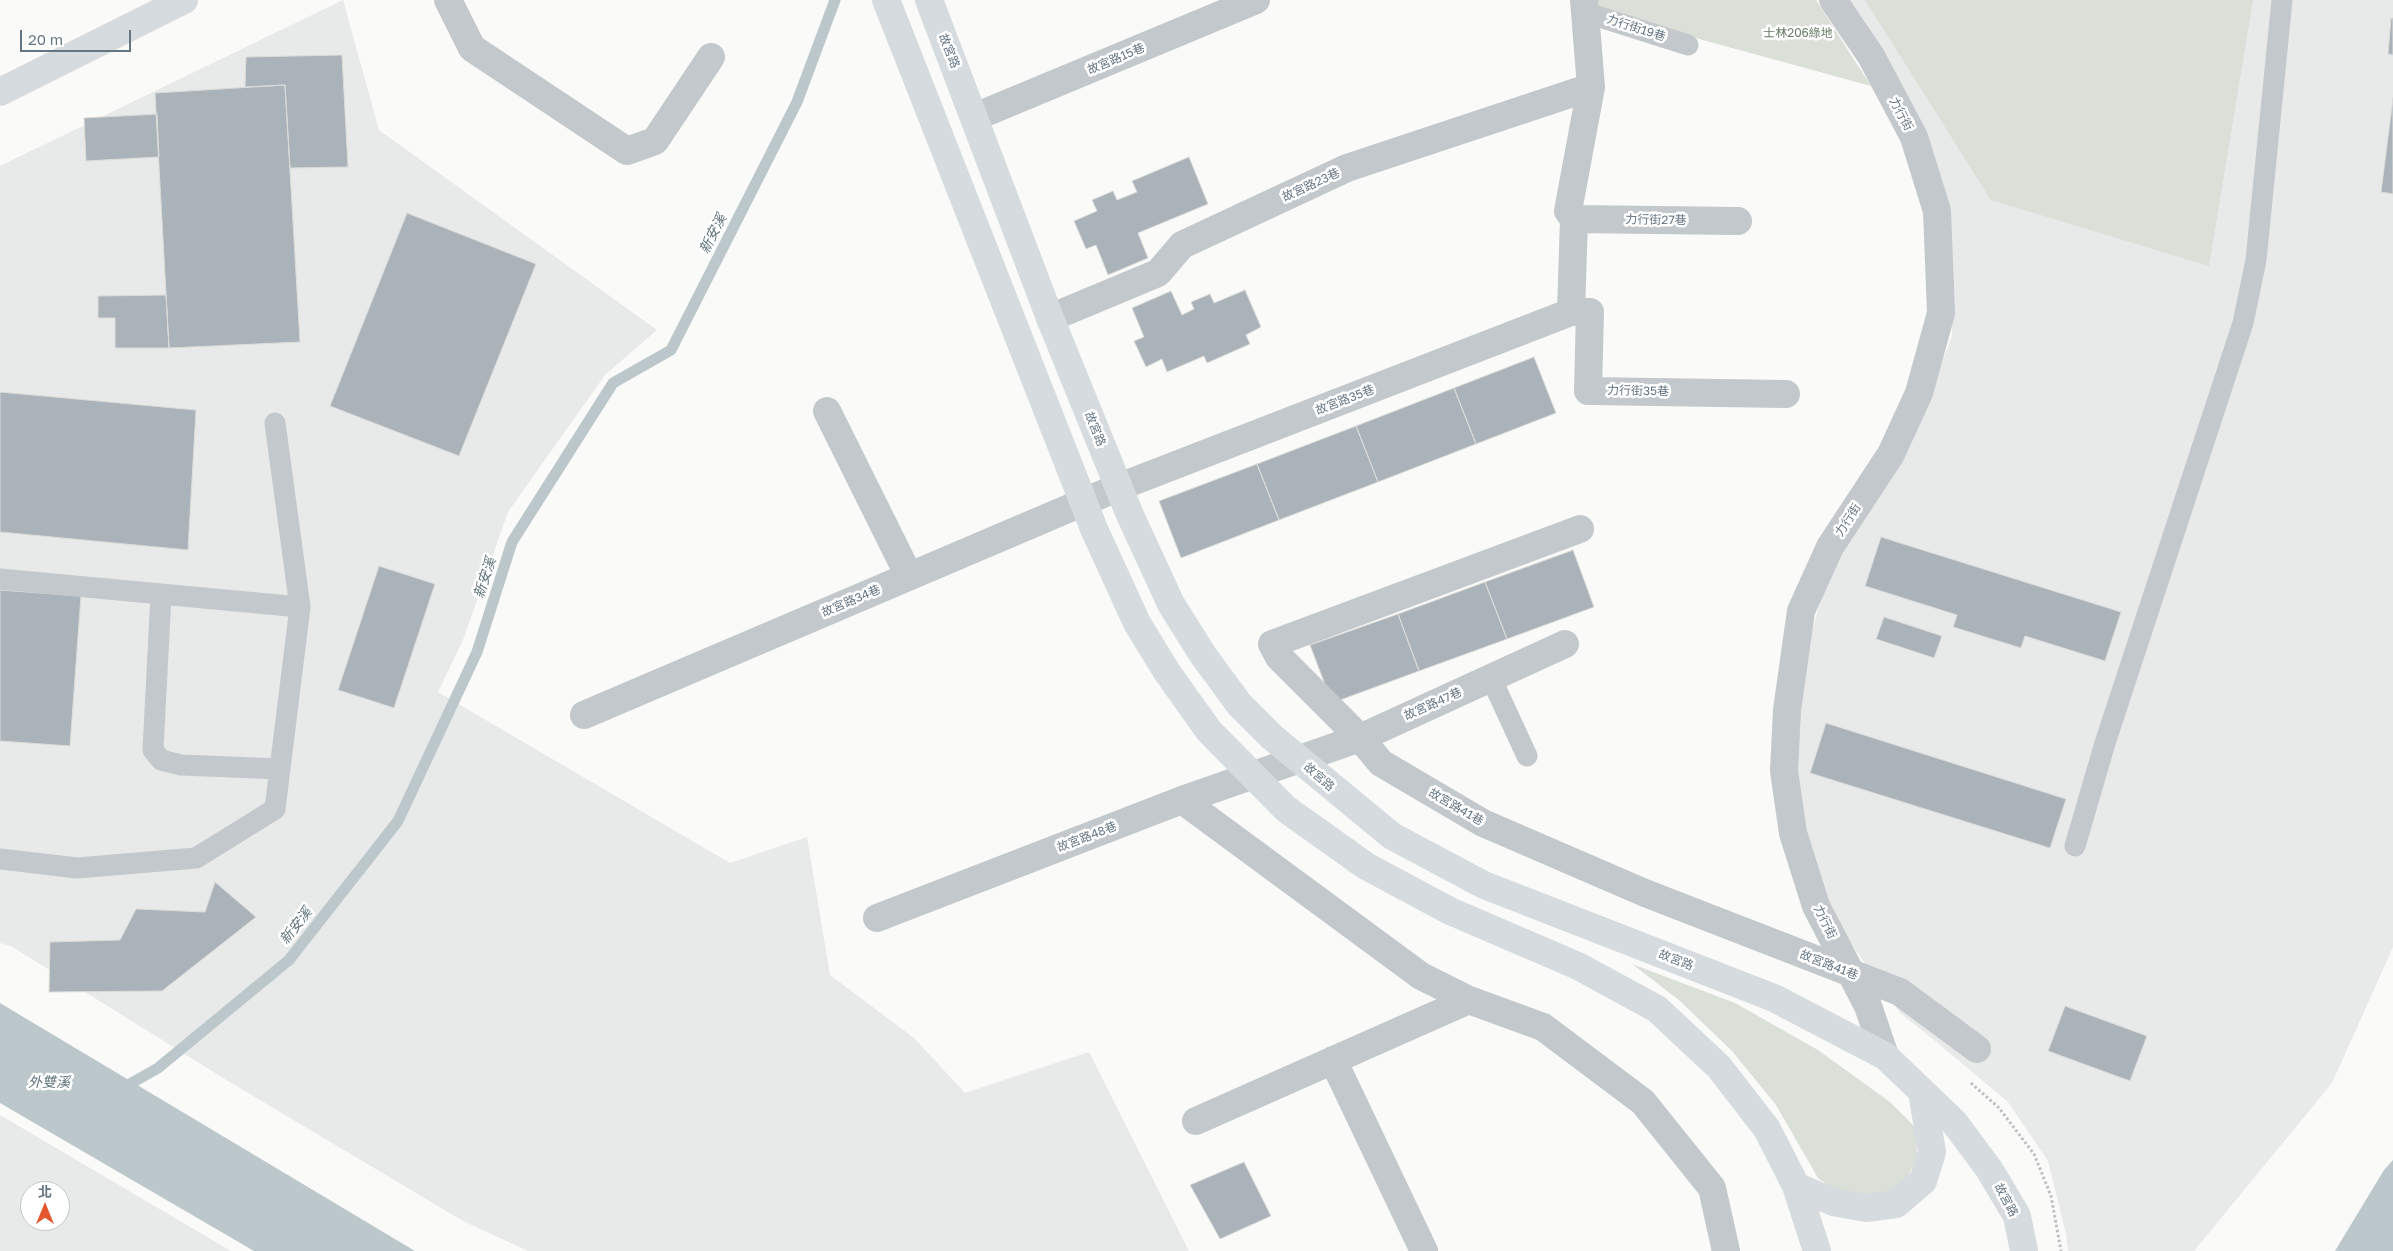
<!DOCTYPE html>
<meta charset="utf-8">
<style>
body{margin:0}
#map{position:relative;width:2393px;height:1251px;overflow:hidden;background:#fafaf8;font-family:"Golos Text","Noto Sans TC",sans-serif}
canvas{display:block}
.north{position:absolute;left:20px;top:1181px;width:50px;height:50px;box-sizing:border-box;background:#fff;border:1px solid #c1c8cd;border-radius:50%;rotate:0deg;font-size:14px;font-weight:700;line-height:20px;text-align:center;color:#657683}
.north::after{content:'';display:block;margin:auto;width:18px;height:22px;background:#e4572e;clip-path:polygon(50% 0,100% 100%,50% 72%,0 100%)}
.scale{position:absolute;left:20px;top:30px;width:111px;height:22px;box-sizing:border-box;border:2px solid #657683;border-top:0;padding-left:6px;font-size:15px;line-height:18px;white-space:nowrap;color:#657683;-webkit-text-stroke:4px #fff;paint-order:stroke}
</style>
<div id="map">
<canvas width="2393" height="1251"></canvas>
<div class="north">北</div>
<div class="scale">20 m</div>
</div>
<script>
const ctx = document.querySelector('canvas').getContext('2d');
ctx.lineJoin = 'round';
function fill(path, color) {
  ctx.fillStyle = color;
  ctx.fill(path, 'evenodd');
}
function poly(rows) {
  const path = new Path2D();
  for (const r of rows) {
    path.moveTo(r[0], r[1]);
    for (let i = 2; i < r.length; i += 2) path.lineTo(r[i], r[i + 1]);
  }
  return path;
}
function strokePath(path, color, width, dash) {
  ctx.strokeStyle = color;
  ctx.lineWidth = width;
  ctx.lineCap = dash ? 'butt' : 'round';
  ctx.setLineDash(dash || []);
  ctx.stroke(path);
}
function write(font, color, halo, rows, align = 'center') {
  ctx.font = font + ' "Golos Text","Noto Sans TC",sans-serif';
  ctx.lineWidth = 5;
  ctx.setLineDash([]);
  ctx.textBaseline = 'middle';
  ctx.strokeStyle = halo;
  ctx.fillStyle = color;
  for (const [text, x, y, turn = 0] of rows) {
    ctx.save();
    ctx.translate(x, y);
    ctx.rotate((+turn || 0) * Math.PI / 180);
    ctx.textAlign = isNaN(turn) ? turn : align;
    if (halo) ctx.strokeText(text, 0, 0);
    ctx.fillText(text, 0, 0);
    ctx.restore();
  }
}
const built = poly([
 [343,0,379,130,657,330,605,375,508,512,463,640,438,692,730,863,807,837,830,975,914,1038,965,1093,1089,1052,1189,1251,528,1251,463,1221,228,1081,11,946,0,943,0,166],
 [1843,0,2393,0,2393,947,2332,1083,2194,1251,2068,1251,2066,1234,2048,1161,2008,1102,1934,1040,1900,1013,1829,912,1793,789,1805,655,1835,551,1910,447,1952,336,1949,208],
 [0,1115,231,1251,0,1251],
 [30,1191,60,1191,60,1221,30,1221]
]);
const green = poly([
 [1596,0,1816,0,1871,86,1597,11],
 [1865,0,2253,0,2209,266,1991,200],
 [1632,964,1735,1003,1818,1050,1890,1102,1916,1128,1917,1156,1909,1175,1895,1191,1870,1196,1840,1194,1818,1178,1776,1105,1732,1051,1679,1000]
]);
const water = poly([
 [0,1003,415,1251,254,1251,0,1103],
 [2393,1160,2393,1251,2335,1251,2384,1170]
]);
const stream = poly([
 [121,1089,158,1068,289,960,398,821,477,652,512,542,613,383,671,350,797,102,835,0]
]);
const building = poly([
 [2391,18,2393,18,2393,55,2388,54,2391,18],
 [342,55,348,167,290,168,285,85,245,87,246,57,342,55],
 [285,85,300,342,169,348,155,93,285,85],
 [2393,98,2393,194,2381,192,2393,98],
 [157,114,159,157,86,161,84,118,157,114],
 [1189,157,1208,204,1138,233,1148,258,1108,275,1096,245,1086,249,1074,221,1097,211,1092,200,1113,191,1117,200,1137,192,1132,181,1189,157],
 [407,213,536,264,459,456,330,406,407,213],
 [1245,290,1261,327,1246,335,1250,344,1207,363,1204,356,1167,372,1162,359,1146,367,1134,341,1144,337,1132,308,1171,291,1182,315,1194,309,1191,302,1210,294,1214,303,1245,290],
 [166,295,169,348,115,348,115,318,98,318,98,296,166,295],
 [1534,357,1556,413,1476,444,1454,388,1534,357],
 [1454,388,1476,444,1378,482,1356,426,1454,388],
 [0,392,196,410,188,550,0,532,0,392],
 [1356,426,1378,482,1279,520,1257,464,1356,426],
 [1257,464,1279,520,1181,558,1159,501,1257,464],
 [1881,537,2121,612,2105,661,2025,636,2021,648,1953,627,1957,615,1865,586,1881,537],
 [1573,550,1594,607,1507,639,1485,582,1573,550],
 [379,566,435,584,394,708,338,690,379,566],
 [1485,582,1507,639,1419,671,1398,614,1485,582],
 [0,590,81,596,70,746,0,741,0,590],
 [1398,614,1419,671,1332,703,1310,645,1398,614],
 [1884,617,1942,636,1934,658,1876,639,1884,617],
 [1826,723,2066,799,2050,848,1810,773,1826,723],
 [215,882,256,917,162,991,49,992,50,942,120,940,136,909,205,912,215,882],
 [2065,1006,2147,1036,2130,1081,2048,1051,2065,1006],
 [1244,1162,1271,1216,1220,1239,1190,1185,1244,1162]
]);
const path = poly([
 [1971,1083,1999,1108,2034,1154,2051,1196,2061,1251]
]);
const service = poly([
 [1584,12,1688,45],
 [0,579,300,607],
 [161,595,153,750,161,760,181,765,280,769],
 [1491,678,1527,756],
 [2075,846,2105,743,2243,323,2256,260,2282,0],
 [0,859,77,868,196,858,275,809,300,607,275,423]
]);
const minor = poly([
 [448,0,472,48,627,151,655,141,711,57],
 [1833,0,1871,56,1914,137,1937,211,1941,313,1919,393,1891,454,1830,547,1801,611,1787,710,1784,771,1793,833,1816,906,1868,1006,1885,1056],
 [975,117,1256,0],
 [1574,219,1738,221],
 [1571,312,1574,219,1568,211,1591,87,1584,0],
 [1050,318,1158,273,1182,245,1347,168,1591,87],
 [827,411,909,576],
 [1580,529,1272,644,1279,657,1360,738,1381,763,1483,823,1645,893,1900,992,1977,1049],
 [584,715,1119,487,1571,312,1590,312,1588,391,1786,394],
 [1182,800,1421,976,1469,1000,1543,1027,1643,1102,1712,1188,1726,1251],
 [877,918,1182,800,1360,738,1565,644],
 [1333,1060,1424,1251],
 [1196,1121,1469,1000]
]);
const secondary = poly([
 [886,0,1094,529,1137,623,1167,672,1209,731,1286,809,1366,866,1450,911,1578,966,1657,1009,1719,1067,1767,1129,1796,1186,1817,1251],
 [929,0,1050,318,1130,515,1171,604,1203,655,1239,704,1272,737,1392,836,1484,885,1774,998,1885,1056,1954,1122,1989,1169,2017,1216,2024,1251],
 [0,92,184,0],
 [1796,1186,1833,1202,1866,1208,1896,1204,1923,1181,1932,1152,1922,1092]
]);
const streetNames = [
 ["力行街19巷",1636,28,18],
 ["故宮路",949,51,68],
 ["故宮路15巷",1116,59,-23],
 ["力行街",1901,114,62],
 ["故宮路23巷",1311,185,-25],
 ["力行街27巷",1656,220,1],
 ["力行街35巷",1638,391,1],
 ["故宮路35巷",1345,400,-21],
 ["故宮路",1095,429,68],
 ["力行街",1848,520,-57],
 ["故宮路34巷",851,601,-23],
 ["故宮路47巷",1433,704,-24],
 ["故宮路",1319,777,41],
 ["故宮路41巷",1456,807,30],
 ["故宮路48巷",1087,837,-21],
 ["力行街",1825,922,64],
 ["故宮路",1676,960,21],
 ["故宮路41巷",1829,965,21],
 ["故宮路",2006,1200,62]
];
const parkNames = [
 ["士林206綠地",1798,33]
];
const waterNames = [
 ["新安溪",713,234,-63],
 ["新安溪",485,578,-72],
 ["新安溪",296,926,-52],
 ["外雙溪",49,1083]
];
fill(built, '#e8e9e9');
fill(green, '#dadfd7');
fill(water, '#bbc7cb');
strokePath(stream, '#bbc7cb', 11);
fill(building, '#aab3b9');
strokePath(building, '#dcdcda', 1);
strokePath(path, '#bbbfc2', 3, [2.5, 2.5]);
strokePath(service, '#c3c8cc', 21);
strokePath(minor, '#c3c8cc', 28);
strokePath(secondary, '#d6dbdf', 28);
write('12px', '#657683', '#fff', streetNames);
write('12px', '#687a64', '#fff', parkNames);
write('italic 14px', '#60757c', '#fff', waterNames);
</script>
